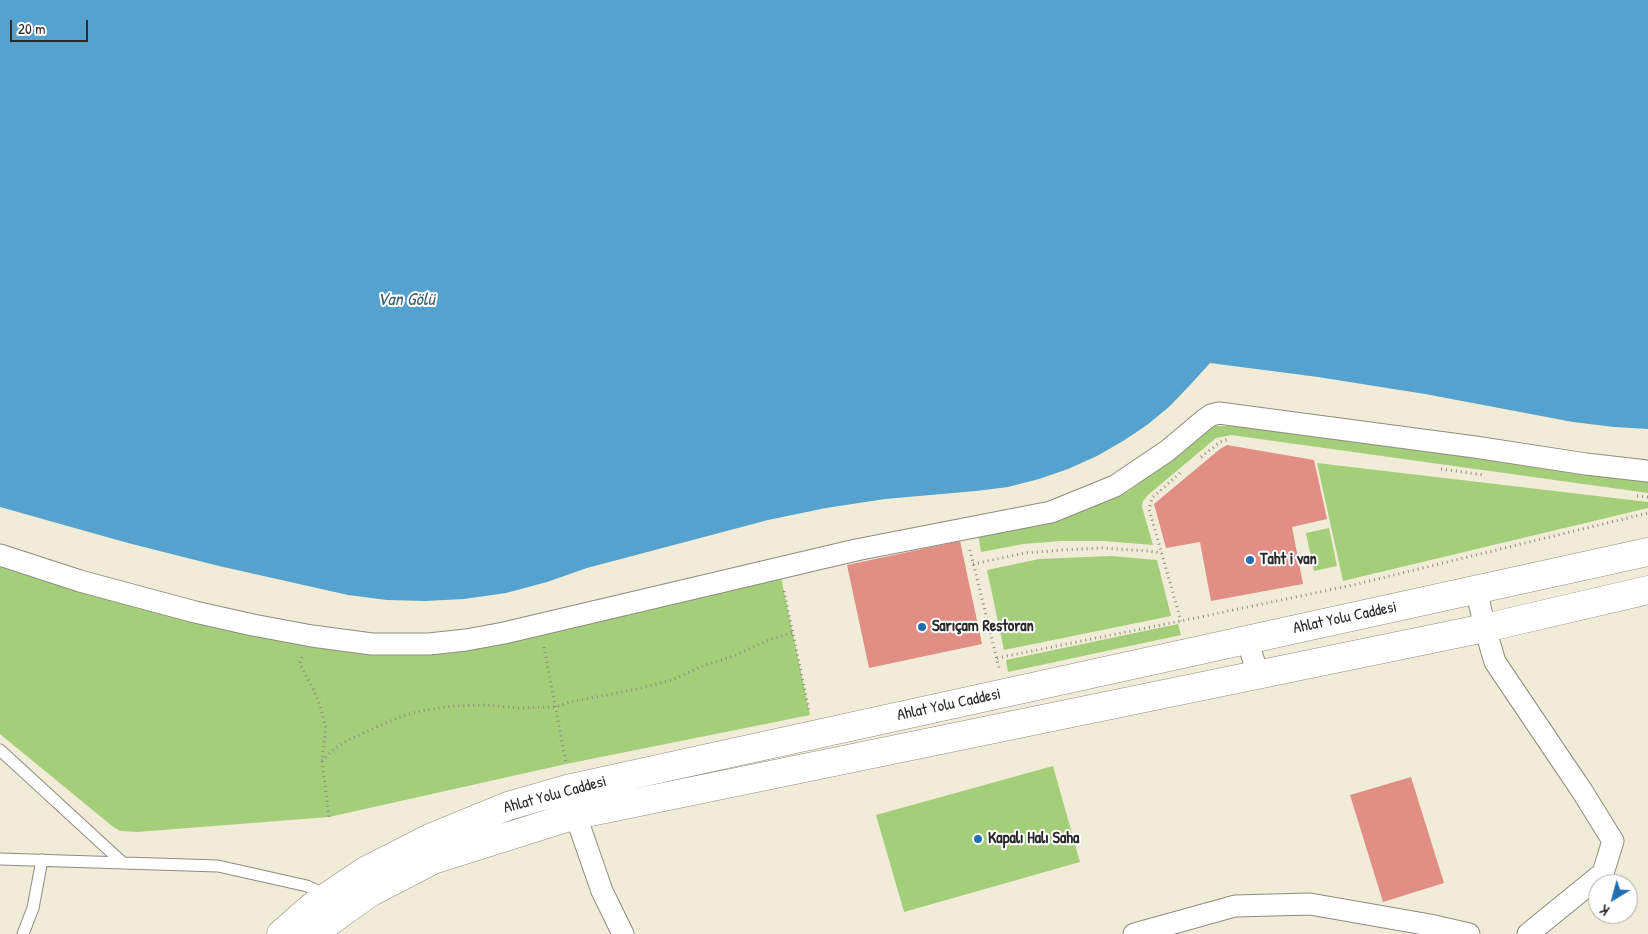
<!DOCTYPE html>
<meta charset="utf-8">
<style>
body{margin:0}
#map{position:relative;width:1648px;height:934px;overflow:hidden;background:#f1ecd7;font-family:"Patrick Hand",sans-serif}
canvas{display:block}
.north{position:absolute;left:1588px;top:874px;width:50px;height:50px;box-sizing:border-box;background:#fff;border:1px solid #aaa;border-radius:50%;rotate:217deg;font-size:14px;font-weight:700;line-height:20px;text-align:center;color:#2b2b2b}
.north::after{content:'';display:block;margin:auto;width:18px;height:22px;background:#1f6fb2;clip-path:polygon(50% 0,100% 100%,50% 72%,0 100%)}
.scale{position:absolute;left:10px;top:20px;width:78px;height:22px;box-sizing:border-box;border:2px solid #2b2b2b;border-top:0;padding-left:6px;font-size:15px;line-height:18px;white-space:nowrap;color:#2b2b2b;-webkit-text-stroke:4px #fff;paint-order:stroke}
</style>
<div id="map">
<canvas width="1648" height="934"></canvas>
<div class="north">K</div>
<div class="scale">20 m</div>
</div>
<script>
const ctx = document.querySelector('canvas').getContext('2d');
ctx.lineJoin = 'round';
function fill(path, color) {
  ctx.fillStyle = color;
  ctx.fill(path, 'evenodd');
}
function poly(rows) {
  const path = new Path2D();
  for (const r of rows) {
    path.moveTo(r[0], r[1]);
    for (let i = 2; i < r.length; i += 2) path.lineTo(r[i], r[i + 1]);
  }
  return path;
}
function strokePath(path, color, width, dash) {
  ctx.strokeStyle = color;
  ctx.lineWidth = width;
  ctx.lineCap = dash ? 'butt' : 'round';
  ctx.setLineDash(dash || []);
  ctx.stroke(path);
}
function write(font, color, halo, rows, align = 'center') {
  ctx.font = font + ' "Patrick Hand",sans-serif';
  ctx.lineWidth = 4;
  ctx.setLineDash([]);
  ctx.textBaseline = 'middle';
  ctx.strokeStyle = halo;
  ctx.fillStyle = color;
  for (const [text, x, y, turn = 0] of rows) {
    ctx.save();
    ctx.translate(x, y);
    ctx.rotate((+turn || 0) * Math.PI / 180);
    ctx.textAlign = isNaN(turn) ? turn : align;
    if (halo) ctx.strokeText(text, 0, 0);
    ctx.fillText(text, 0, 0);
    ctx.restore();
  }
}
const green = poly([
 [1215,426,1234,426,1648,479,1648,493,1231,435,1216,438,1148,495,1143,501,1142,507,1153,545,1104,541,1061,541,1023,544,981,552,978,534,1065,516,1129,491],
 [1317,463,1648,502,1648,508,1343,581],
 [1329,528,1337,566,1314,571,1306,533],
 [0,555,195,612,429,644,779,568,810,715,566,764,329,817,137,832,120,831,112,826,0,734],
 [1111,556,1157,560,1171,616,1004,650,987,570,1039,559],
 [1178,624,1181,635,1008,672,1006,660],
 [1053,766,1080,862,904,912,876,815]
]);
const water = poly([
 [0,0,1648,0,1648,429,1614,427,1573,422,1425,394,1318,377,1210,363,1190,385,1170,406,1147,425,1123,441,1097,456,1068,469,1039,479,1008,487,976,491,885,499,826,508,768,520,587,568,547,582,506,593,464,599,425,601,387,600,348,595,219,566,128,543,0,507]
]);
const building = poly([
 [1227,445,1314,460,1327,519,1292,527,1303,584,1211,601,1200,542,1166,548,1154,504,1220,449],
 [960,541,982,644,869,668,847,565],
 [1411,777,1444,883,1383,902,1350,795]
]);
const path = poly([
 [1201,457,1220,442,1229,439],
 [1441,469,1484,475],
 [1180,473,1152,498,1149,509,1181,621],
 [1637,496,1648,497],
 [970,550,999,668],
 [973,564,1025,553,1062,550,1102,548,1148,551,1162,553],
 [784,591,809,710],
 [544,647,566,763],
 [302,657,300,663,302,668,313,689,320,705,326,728,322,761,329,817],
 [997,658,1181,621,1353,585,1648,513],
 [322,761,333,750,348,740,397,718,420,711,452,706,487,705,519,708,556,707,570,702,637,689,672,680,703,666,736,655,766,641,794,632]
]);
const lane = poly([
 [0,750,123,863],
 [0,859,218,866,307,886,326,895],
 [23,934,33,908,42,860]
]);
const street = poly([
 [0,555,80,581,195,612,253,625,312,636,372,644,429,644,466,640,504,633,856,550,1051,512,1115,486,1167,451,1204,420,1211,415,1219,413,1475,447,1586,464,1648,471],
 [1476,589,1485,628,1495,662,1582,791,1613,841,1603,873,1528,934],
 [1247,640,1258,674],
 [571,802,602,891,623,934],
 [1134,934,1235,906,1310,904,1430,925,1469,934]
]);
const secondary = poly([
 [281,934,313,906,365,871,430,838,508,806,567,789,1648,552],
 [314,934,326,924,371,892,433,860,576,815,1485,628,1648,590]
]);
const markers = [
 [1250,560,5,"#1f6fb2"],
 [922,627,5,"#1f6fb2"],
 [978,839,5,"#1f6fb2"]
];
const poiNames = [
 ["Taht i van",1260,560],
 ["Sarıçam Restoran",932,627],
 ["Kapalı Halı Saha",988,839]
];
const streetNames = [
 ["Ahlat Yolu Caddesi",1345,618,-12],
 ["Ahlat Yolu Caddesi",949,705,-12],
 ["Ahlat Yolu Caddesi",555,795,-15]
];
const waterNames = [
 ["Van Gölü",406,300]
];
fill(green, '#a5ce7a');
fill(water, '#54a2cd');
fill(building, '#e18e85');
strokePath(lane, '#8e8c81', 13);
strokePath(street, '#8e8c81', 23);
strokePath(secondary, '#8e8c81', 29);
strokePath(path, '#8e8c81', 3, [1, 4]);
strokePath(lane, '#fff', 11);
strokePath(street, '#fff', 21);
strokePath(secondary, '#fff', 28);
for (const [x, y, r, color] of markers) {
  const dot = new Path2D();
  dot.arc(x, y, r, 0, 2 * Math.PI);
  ctx.fillStyle = color;
  ctx.fill(dot);
  strokePath(dot, '#fff', 2);
}
write('bold 16px', '#2b2b2b', '#fff', poiNames, 'left');
write('16px', '#2b2b2b', '#fff', streetNames);
write('italic 18px', '#3d6174', '#fff', waterNames);
</script>
